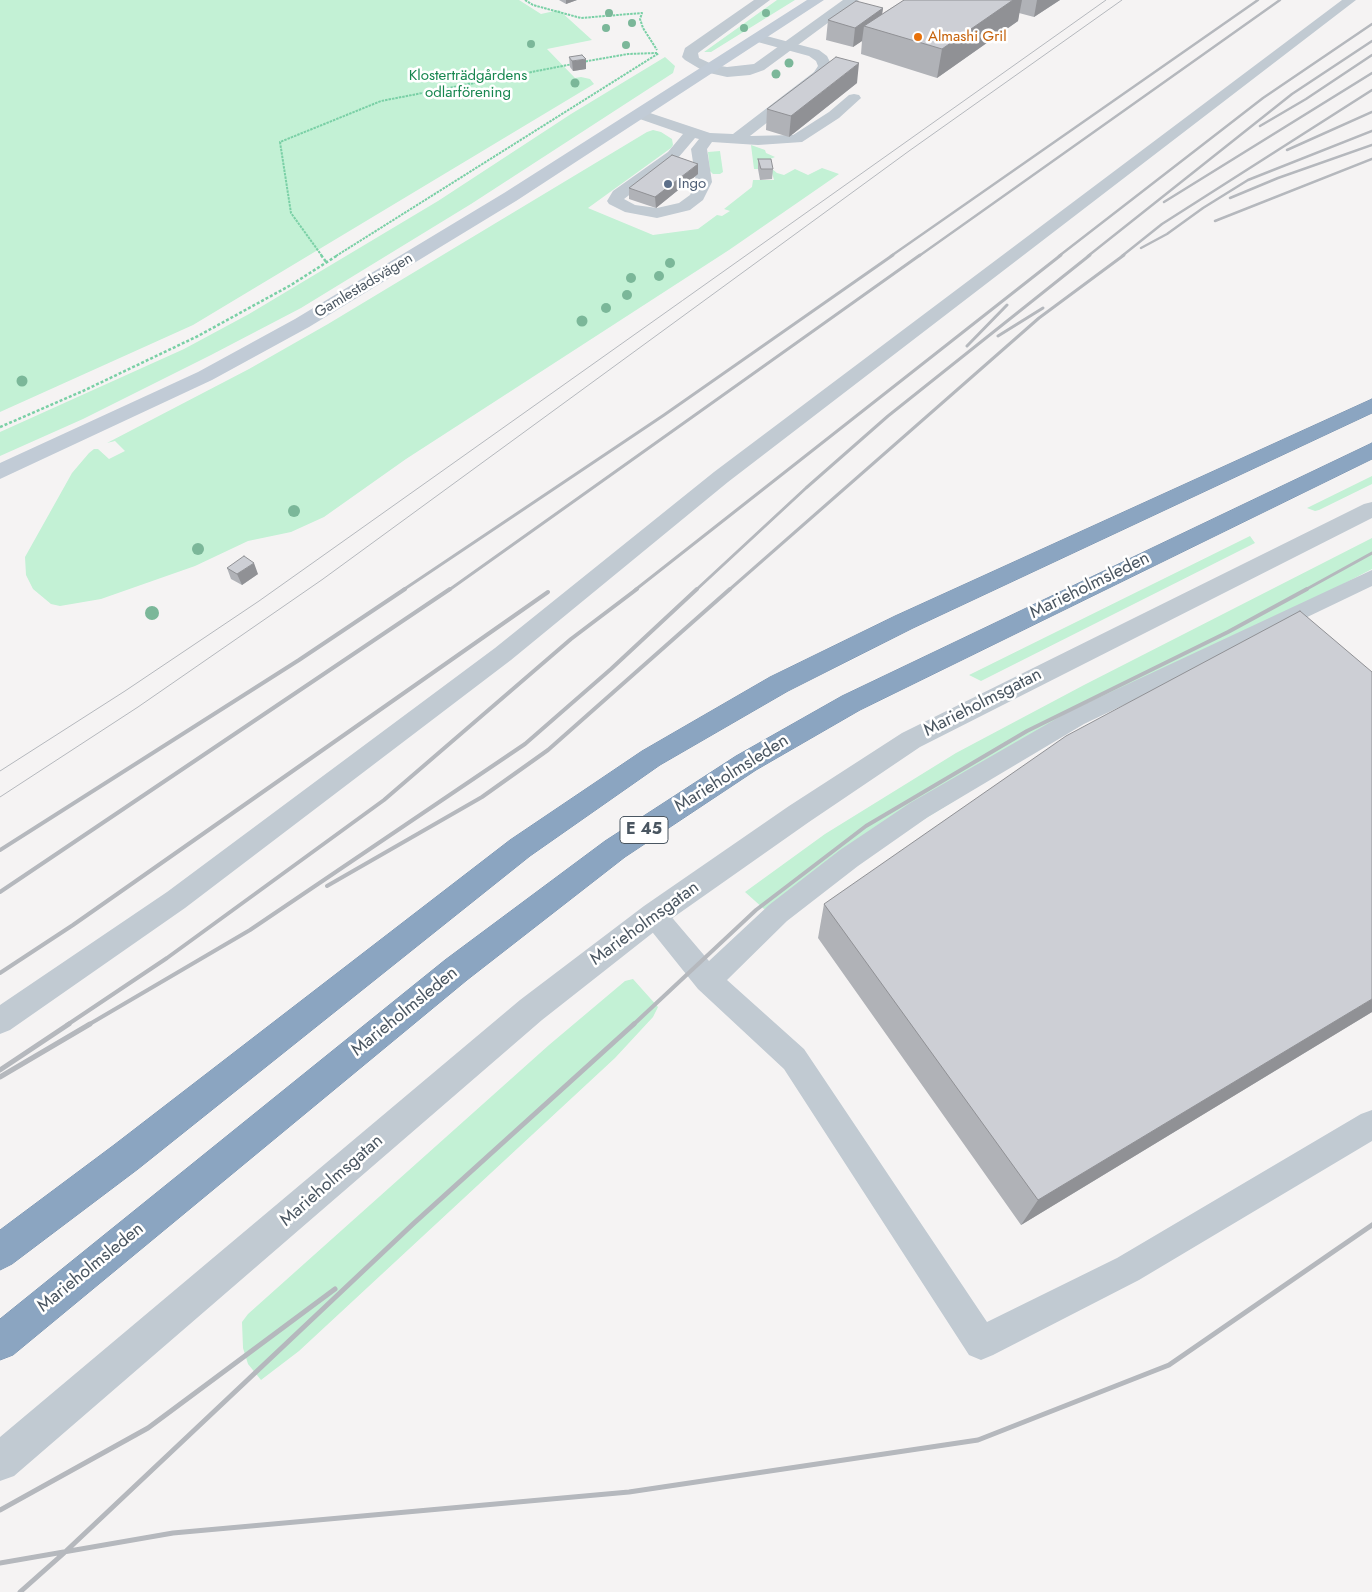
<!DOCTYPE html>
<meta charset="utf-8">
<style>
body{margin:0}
canvas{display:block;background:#f5f3f3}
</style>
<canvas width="1372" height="1592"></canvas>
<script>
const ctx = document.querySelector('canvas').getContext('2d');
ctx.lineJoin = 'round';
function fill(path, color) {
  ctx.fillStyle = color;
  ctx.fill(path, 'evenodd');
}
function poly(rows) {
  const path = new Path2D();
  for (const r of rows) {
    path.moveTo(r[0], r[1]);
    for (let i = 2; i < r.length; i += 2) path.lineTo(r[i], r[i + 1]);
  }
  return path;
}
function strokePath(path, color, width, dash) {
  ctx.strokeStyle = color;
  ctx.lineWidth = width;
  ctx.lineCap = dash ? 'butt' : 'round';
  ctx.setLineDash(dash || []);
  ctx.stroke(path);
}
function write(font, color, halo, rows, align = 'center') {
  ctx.font = font + ' Jost,sans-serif';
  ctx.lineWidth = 5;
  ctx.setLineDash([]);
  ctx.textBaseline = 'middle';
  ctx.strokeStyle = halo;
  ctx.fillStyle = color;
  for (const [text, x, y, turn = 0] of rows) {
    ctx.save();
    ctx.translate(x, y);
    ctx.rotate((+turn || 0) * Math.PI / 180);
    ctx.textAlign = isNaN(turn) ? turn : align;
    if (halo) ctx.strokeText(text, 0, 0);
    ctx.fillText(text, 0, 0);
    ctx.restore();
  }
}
const green = poly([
 [0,0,519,0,541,14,559,10,592,40,547,49,575,78,581,77,590,79,594,84,193,325,0,412],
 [777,0,795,0,711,52,704,52],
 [665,57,675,66,673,73,471,204,301,308,211,355,83,419,0,456,0,432,184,349,249,314,438,201,571,114],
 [653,130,661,132,672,139,673,145,671,148,588,208,653,235,698,229,717,215,722,216,730,211,724,209,752,187,753,180,774,180,771,169,754,169,751,145,765,150,766,153,775,157,768,160,771,168,777,173,784,175,795,169,808,175,822,168,839,174,729,250,406,459,324,517,291,532,248,541,195,566,101,599,60,606,51,604,33,589,26,575,25,557,72,473,89,453,94,449,98,449,109,459,125,451,115,441,107,443,249,369,328,324,647,132],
 [720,151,723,172,720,174,713,174,710,171,708,152],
 [1372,476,1372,484,1319,510,1315,511,1307,508],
 [1250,536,1255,543,981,681,969,675],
 [1372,538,1372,569,1111,705,784,905,764,909,745,892,825,834,956,753,1084,685],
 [633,979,658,1007,653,1017,615,1058,299,1351,261,1380,248,1364,243,1348,242,1322,248,1314,549,1045,625,981]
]);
const pathFar1 = poly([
 [525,0,533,5,581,18,642,13,640,19,643,28,657,50],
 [582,62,628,54,657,53],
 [322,256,291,213,280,142,381,101,573,64],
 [336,256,659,53]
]);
const path = poly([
 [321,255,327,263],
 [0,427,83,391,198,336,291,285,338,255]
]);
const lane = poly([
 [1342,0,1356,0,728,482,511,660,185,908,10,1030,0,1034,0,1005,167,892,495,648,714,472,1342,0],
 [759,34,819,50,827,56,832,66,824,78,750,136,793,135,829,112,849,95,854,94,859,95,861,98,839,118,802,142,758,145,712,142,707,149,712,182,703,200,690,210,657,218,625,212,609,204,607,201,613,191,668,152,683,134,634,117,632,114,634,111,644,111,710,133,733,134,814,72,818,66,816,61,809,56,754,41,752,38,754,35,759,34],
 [695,138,699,139,691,149,696,182,690,195,679,203,657,208,635,205,624,199,678,158,695,138],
 [1372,570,1372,586,1084,724,928,817,858,866,787,921,727,980,804,1049,987,1322,1117,1258,1361,1114,1372,1110,1372,1141,1139,1280,993,1355,981,1360,969,1355,784,1069,698,989,645,923,641,915,645,907,654,904,663,907,709,961,769,905,840,850,910,803,1068,712,1372,570]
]);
const street = poly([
 [754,0,770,0,698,53,699,58,714,65,727,67,754,64,843,0,859,0,764,70,750,75,727,77,705,72,685,60,682,57,685,48,754,0],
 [1372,502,1372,518,920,747,809,822,664,924,542,1020,14,1476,0,1481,0,1437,520,1000,644,906,789,806,902,733,1364,504,1372,502]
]);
const secondary = poly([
 [807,0,824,0,516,201,309,327,212,380,0,479,0,463,198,372,295,319,504,193,807,0]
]);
const highway = poly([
 [1372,399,1372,413,913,628,788,691,660,765,530,856,138,1169,12,1264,0,1270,0,1230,114,1145,510,840,642,751,770,677,895,616,1372,399],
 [1372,443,1372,459,860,710,756,770,625,857,467,980,13,1355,0,1360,0,1319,445,960,605,841,736,756,842,696,1372,443]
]);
const tram = poly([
 [0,771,125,691,259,601,1106,0],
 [0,797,138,707,323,579,909,151,1122,0]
]);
const railFar3 = poly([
 [1260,126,1306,99,1372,55],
 [1287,150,1372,112],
 [1230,198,1278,178,1372,145],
 [1164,202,1372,73],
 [1215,221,1372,159],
 [1141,248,1167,234,1203,208,1248,180,1372,131],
 [891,256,1258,0],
 [919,256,1280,0],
 [1059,256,1263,98,1372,24],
 [1088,256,1292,94,1372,41],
 [1122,256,1162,224,1372,90]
]);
const railFar2 = poly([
 [998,336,1043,308],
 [967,346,1007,305],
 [403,590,664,415,893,255],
 [449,590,920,255],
 [635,590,1061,255],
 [696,590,806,488,888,416,1090,255],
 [729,590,1039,318,1124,255],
 [1305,590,1372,553]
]);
const railFar1 = poly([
 [0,850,299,660,405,589],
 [327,886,482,797,548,750,730,589],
 [0,892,450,589],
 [0,973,73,925,548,592],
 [67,1025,167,958,384,800,571,639,637,589],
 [88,1025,250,930,525,744,611,669,697,589],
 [633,1025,756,910,866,826,1027,731,1228,632,1307,589]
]);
const rail = poly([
 [0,1070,69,1024],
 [0,1077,90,1024],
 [0,1510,148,1428,335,1289],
 [0,1563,173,1533,629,1492,978,1440,1169,1365,1372,1225],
 [20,1592,64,1553,413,1224,634,1024]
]);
const trees = [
 [609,13,4],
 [766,13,4],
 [632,23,4],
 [606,28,4],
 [744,28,4],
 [531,44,4],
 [626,45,4],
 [789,63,4.5],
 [776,74,4.5],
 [575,83,4.5],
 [670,263,5],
 [659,276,5],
 [631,278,5],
 [627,295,5],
 [606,308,5],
 [582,321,5.5],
 [22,381,5.5],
 [294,511,6],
 [198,549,6],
 [152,613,7]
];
const wall = poly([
 [559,0,577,0,566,4],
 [904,0,1060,0,1034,17,1019,13,1018,21,937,78,861,54,862,41,853,47,826,40,828,20,883,8,882,14],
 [569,57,586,69,573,71,570,67],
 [857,83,789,137,766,130,767,109],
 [758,159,773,169,772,179,760,180,758,169],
 [698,174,656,208,629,199,629,188],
 [227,568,258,574,242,585,231,579],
 [824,904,1372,1012,1021,1225,818,938]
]);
const shadedWall = poly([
 [566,0,577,0,566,4],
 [1013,0,1022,0,1018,21,937,78,942,49],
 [1037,0,1060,0,1034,17],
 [883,8,880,27,864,26,862,41,853,47,855,28],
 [586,59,586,69,573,71,572,61],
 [859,63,857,83,789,137,791,116],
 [698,164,698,174,656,208,655,197],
 [254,563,258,574,242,585,237,574],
 [1372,999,1372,1012,1021,1225,1038,1200]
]);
const building = poly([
 [904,0,1013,0,942,49,864,26,904,0],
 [856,1,883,8,855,28,828,20,856,1],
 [582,55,586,59,572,61,569,57,582,55],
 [836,57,859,63,791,116,767,109,836,57],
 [672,155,698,164,655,197,629,188,672,155],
 [758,159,771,159,773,169,761,169,758,159],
 [244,556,254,563,237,574,227,568,244,556],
 [1300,611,1372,672,1372,999,1038,1200,824,904,1066,736,1300,611]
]);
const markers = [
 [918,37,5,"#e8710a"],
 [668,184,5,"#5c6f8a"]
];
const farFoodnames = [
 ["Almashi Gril",928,37]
];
const farParknames = [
 ["Klosterträdgårdens",468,76],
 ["odlarförening",468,93]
];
const farServicenames = [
 ["Ingo",678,184]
];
const farStreetnames = [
 ["Gamlestadsvägen",364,286,-31]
];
const shields = [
 [644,830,48]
];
const shieldNames = [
 ["E 45",644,830]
];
const streetNames = [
 ["Marieholmsleden",1090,586,-26],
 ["Marieholmsgatan",983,703,-27],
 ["Marieholmsleden",732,774,-32],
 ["Marieholmsgatan",645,924,-36],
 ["Marieholmsleden",405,1012,-39],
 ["Marieholmsgatan",332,1181,-41],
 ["Marieholmsleden",91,1268,-39]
];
fill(green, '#c3f1d5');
strokePath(highway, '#7690ad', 1);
strokePath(pathFar1, '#7ad0a6', 2, [2.5, 1]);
strokePath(path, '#7ad0a6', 2.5, [3, 2]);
fill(lane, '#c1cad2');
fill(street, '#c1cad2');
fill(secondary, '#c1cbd6');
fill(highway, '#8ba5c1');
strokePath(tram, '#b5b8bd', 1);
strokePath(railFar3, '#b5b8bd', 2.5);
strokePath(railFar2, '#b5b8bd', 3);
strokePath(railFar1, '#b5b8bd', 4);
strokePath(rail, '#b5b8bd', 5);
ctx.fillStyle = '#7bb799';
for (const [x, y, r] of trees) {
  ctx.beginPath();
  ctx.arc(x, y, r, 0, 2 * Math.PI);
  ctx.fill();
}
fill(wall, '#b0b2b7');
fill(shadedWall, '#909195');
fill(building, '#cdcfd5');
strokePath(building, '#909195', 1);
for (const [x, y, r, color] of markers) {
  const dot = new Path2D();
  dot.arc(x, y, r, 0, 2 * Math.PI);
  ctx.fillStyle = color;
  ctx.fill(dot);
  strokePath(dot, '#fff', 2);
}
write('15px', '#c56008', '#fff', farFoodnames, 'left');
write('15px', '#17864f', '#fff', farParknames);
write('15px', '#4e5e75', '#fff', farServicenames, 'left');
write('15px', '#4a5661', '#fff', farStreetnames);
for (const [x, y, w] of shields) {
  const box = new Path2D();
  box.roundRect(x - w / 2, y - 13.5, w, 27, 4);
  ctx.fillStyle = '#fff';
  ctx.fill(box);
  strokePath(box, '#4a5661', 1);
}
write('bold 16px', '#4a5661', null, shieldNames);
write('18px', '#4a5661', '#fff', streetNames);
</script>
